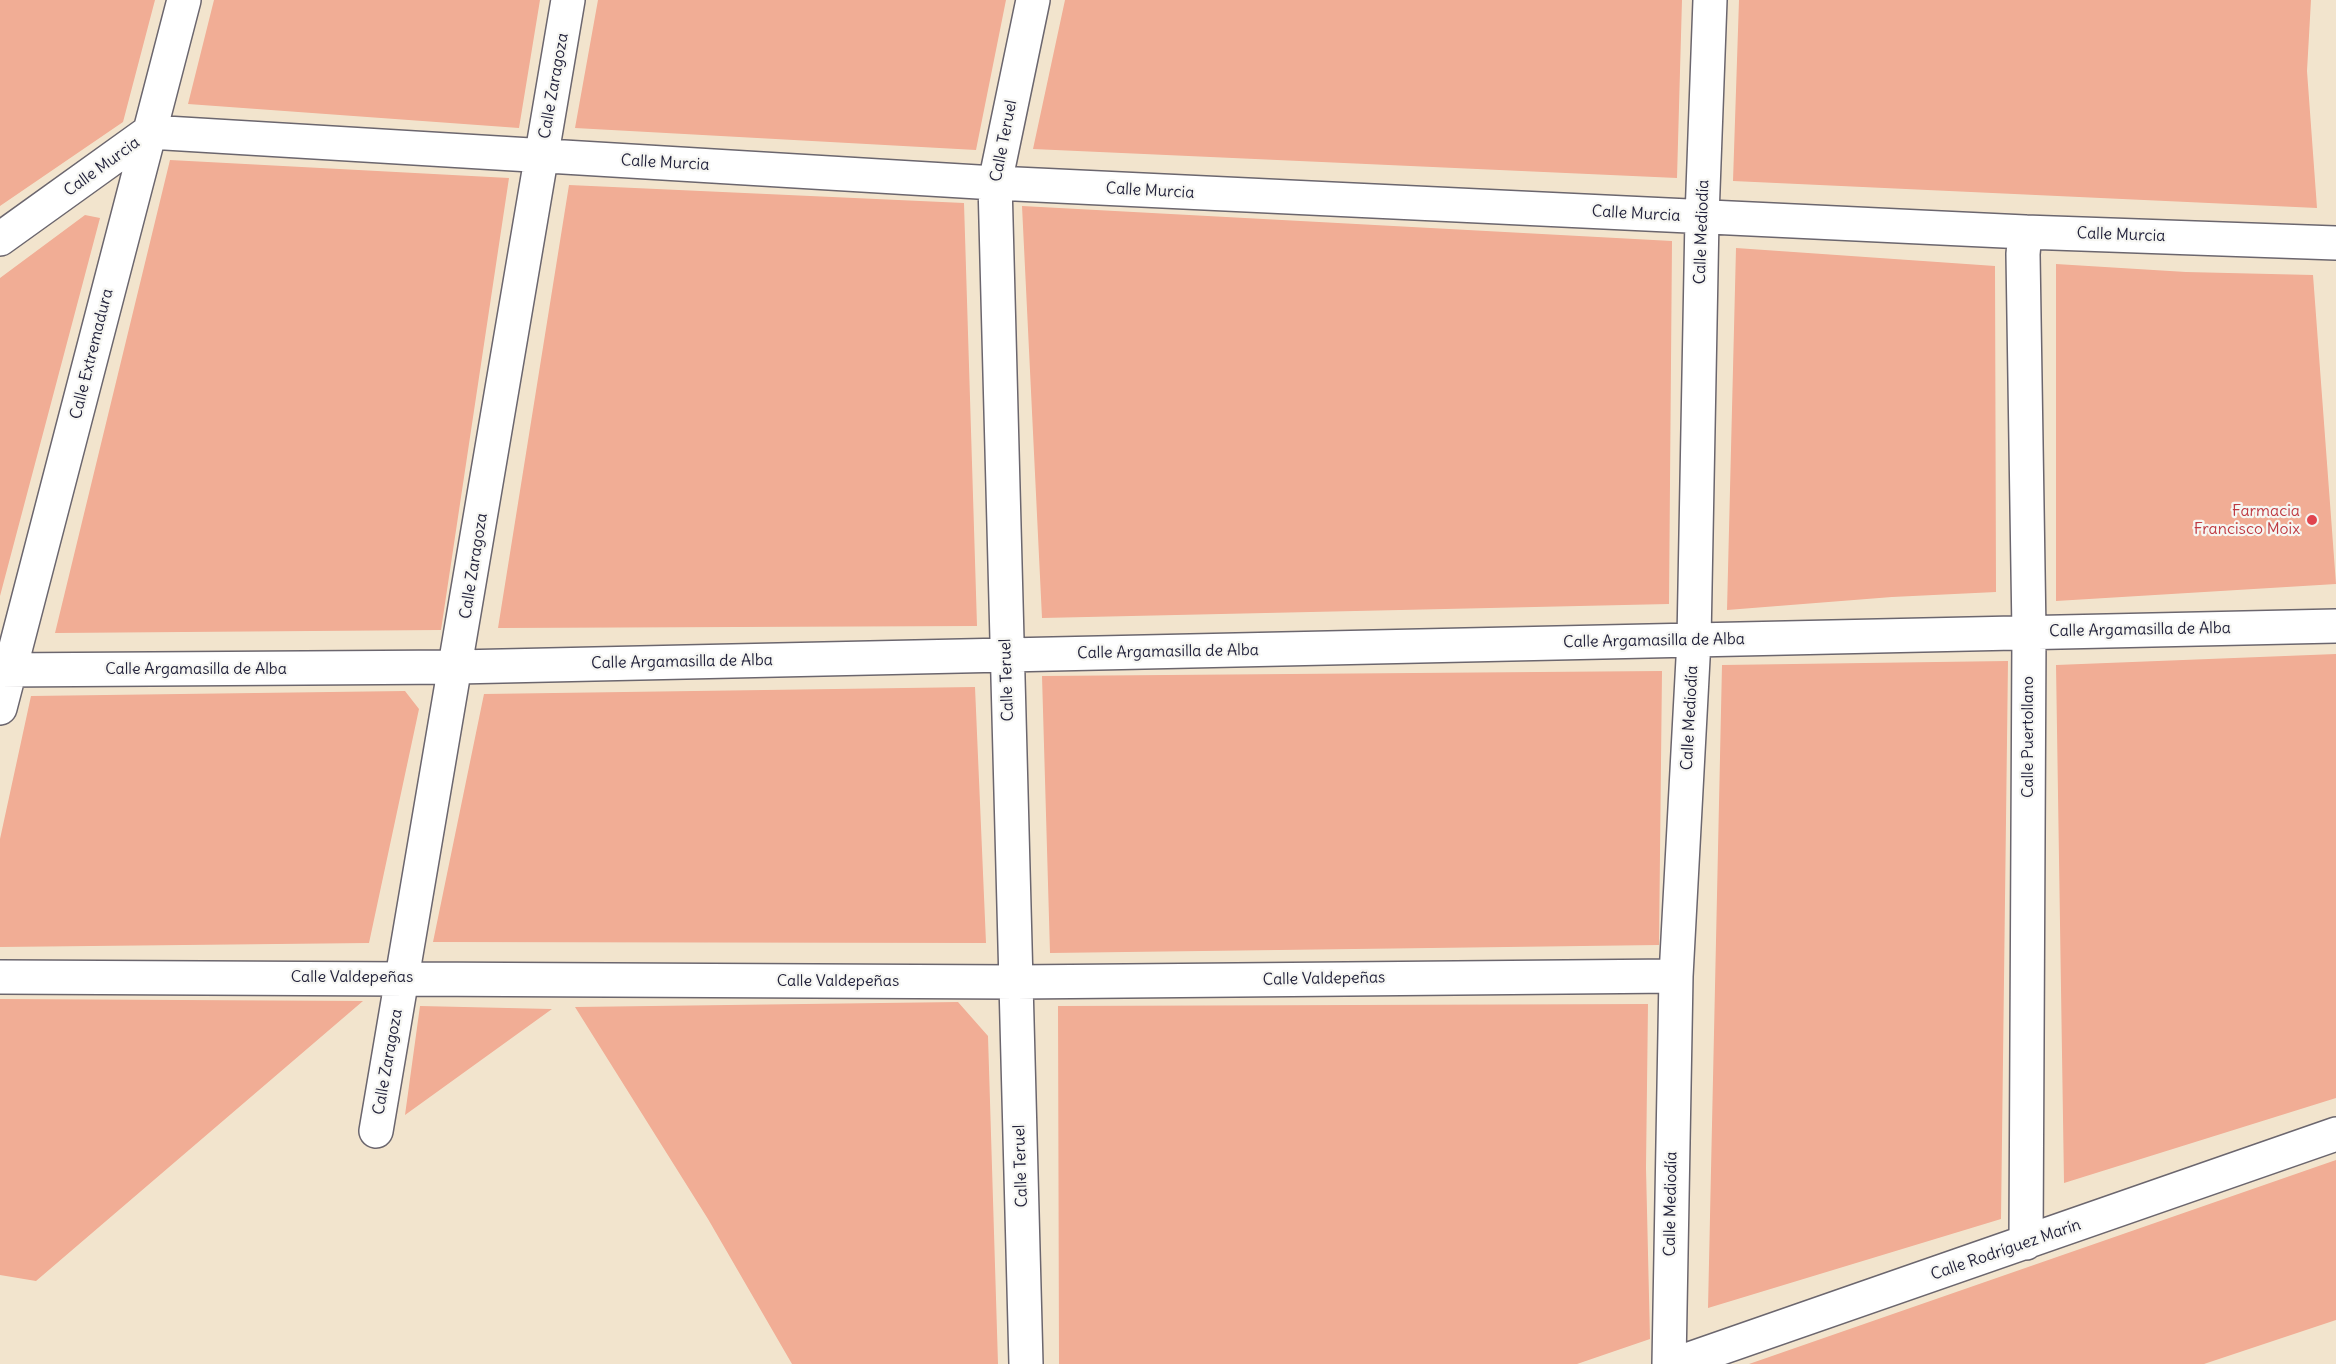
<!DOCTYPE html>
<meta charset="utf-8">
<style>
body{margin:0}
canvas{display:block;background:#f2e4cd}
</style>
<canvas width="2336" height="1364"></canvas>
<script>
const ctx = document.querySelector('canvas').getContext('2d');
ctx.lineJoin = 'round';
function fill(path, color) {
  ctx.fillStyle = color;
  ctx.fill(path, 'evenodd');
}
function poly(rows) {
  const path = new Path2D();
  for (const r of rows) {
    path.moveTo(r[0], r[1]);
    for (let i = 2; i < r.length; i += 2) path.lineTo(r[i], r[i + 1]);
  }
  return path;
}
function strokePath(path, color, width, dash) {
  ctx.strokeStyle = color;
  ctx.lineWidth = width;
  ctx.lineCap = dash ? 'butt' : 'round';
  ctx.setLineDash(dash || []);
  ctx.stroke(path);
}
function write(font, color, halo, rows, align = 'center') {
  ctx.font = font + ' Delius,sans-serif';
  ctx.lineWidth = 4.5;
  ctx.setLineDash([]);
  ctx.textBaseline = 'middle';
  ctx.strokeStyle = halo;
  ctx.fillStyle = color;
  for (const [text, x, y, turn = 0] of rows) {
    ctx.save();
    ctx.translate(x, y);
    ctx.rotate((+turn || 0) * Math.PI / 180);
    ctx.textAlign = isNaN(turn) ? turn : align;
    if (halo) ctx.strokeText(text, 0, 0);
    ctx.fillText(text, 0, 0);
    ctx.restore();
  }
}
const building = poly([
 [0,0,155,0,123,122,0,206],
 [214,0,540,0,519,128,188,104],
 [598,0,1006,0,976,150,575,128],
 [1065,0,1682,0,1677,178,1033,149],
 [1739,0,2311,0,2307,71,2317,208,1733,181],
 [170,160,509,178,441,630,55,633],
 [569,185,964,203,977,626,498,628],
 [1022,206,1672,241,1669,604,1042,618],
 [85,215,100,218,0,596,0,278],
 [1736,248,1995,266,1996,592,1892,597,1727,610],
 [2056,264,2186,272,2313,275,2336,584,2056,601],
 [2336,654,2336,1098,2064,1183,2056,665],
 [2008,661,2001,1219,1708,1308,1722,665],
 [1662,671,1659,945,1050,953,1042,676],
 [975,687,986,943,433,942,484,694],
 [405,691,419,709,369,943,0,947,0,839,31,696],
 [0,999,363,1001,36,1281,0,1275],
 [958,1002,988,1036,998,1364,792,1364,708,1219,575,1007],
 [1648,1004,1646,1168,1650,1339,1577,1364,1059,1364,1058,1006],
 [420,1006,552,1009,405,1115],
 [2336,1160,2336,1320,2204,1364,1749,1364]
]);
const minor = poly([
 [2025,232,2023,254,2029,633,2026,1243],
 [0,239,149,132,995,183,2025,232,2336,243],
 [0,670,457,667,2336,626],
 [0,708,184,0],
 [0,977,1016,982,1676,976],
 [376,1131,568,0],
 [1026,1364,995,183,1033,0],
 [1669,1364,1676,976,1694,640,1702,217,1710,0],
 [1675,1364,2336,1134]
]);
const markers = [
 [2312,520,6,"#e0444e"]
];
const streetNames = [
 ["Calle Zaragoza",554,86,-80],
 ["Calle Teruel",1004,141,-79],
 ["Calle Murcia",665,163,3],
 ["Calle Murcia",102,167,-36],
 ["Calle Murcia",1150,191,3],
 ["Calle Murcia",1636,214,3],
 ["Calle Mediodía",1702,232,-88],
 ["Calle Murcia",2121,235,2],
 ["Calle Extremadura",92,354,-76],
 ["Calle Zaragoza",474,566,-81],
 ["Calle Argamasilla de Alba",2140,630,-1],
 ["Calle Argamasilla de Alba",1654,641,-1],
 ["Calle Argamasilla de Alba",1168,652,-1],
 ["Calle Argamasilla de Alba",682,662,-1],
 ["Calle Argamasilla de Alba",196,669],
 ["Calle Teruel",1007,680,-92],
 ["Calle Mediodía",1690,718,-87],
 ["Calle Puertollano",2028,737,-90],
 ["Calle Valdepeñas",352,977],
 ["Calle Valdepeñas",1324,979,-1],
 ["Calle Valdepeñas",838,981],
 ["Calle Zaragoza",388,1062,-80],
 ["Calle Teruel",1021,1166,-92],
 ["Calle Mediodía",1671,1204,-89],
 ["Calle Rodríguez Marín",2006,1250,-19]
];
const healthNames = [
 ["Farmacia",2300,511],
 ["Francisco Moix",2300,529]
];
fill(building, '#f1ad95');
strokePath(minor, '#6b666e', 36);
strokePath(minor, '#fff', 33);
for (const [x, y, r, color] of markers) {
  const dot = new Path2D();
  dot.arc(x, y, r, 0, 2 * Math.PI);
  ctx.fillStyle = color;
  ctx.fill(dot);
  strokePath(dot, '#f6f6f2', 2);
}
write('16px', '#22223b', '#f6f6f2', streetNames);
write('16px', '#be3a42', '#f6f6f2', healthNames, 'right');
</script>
